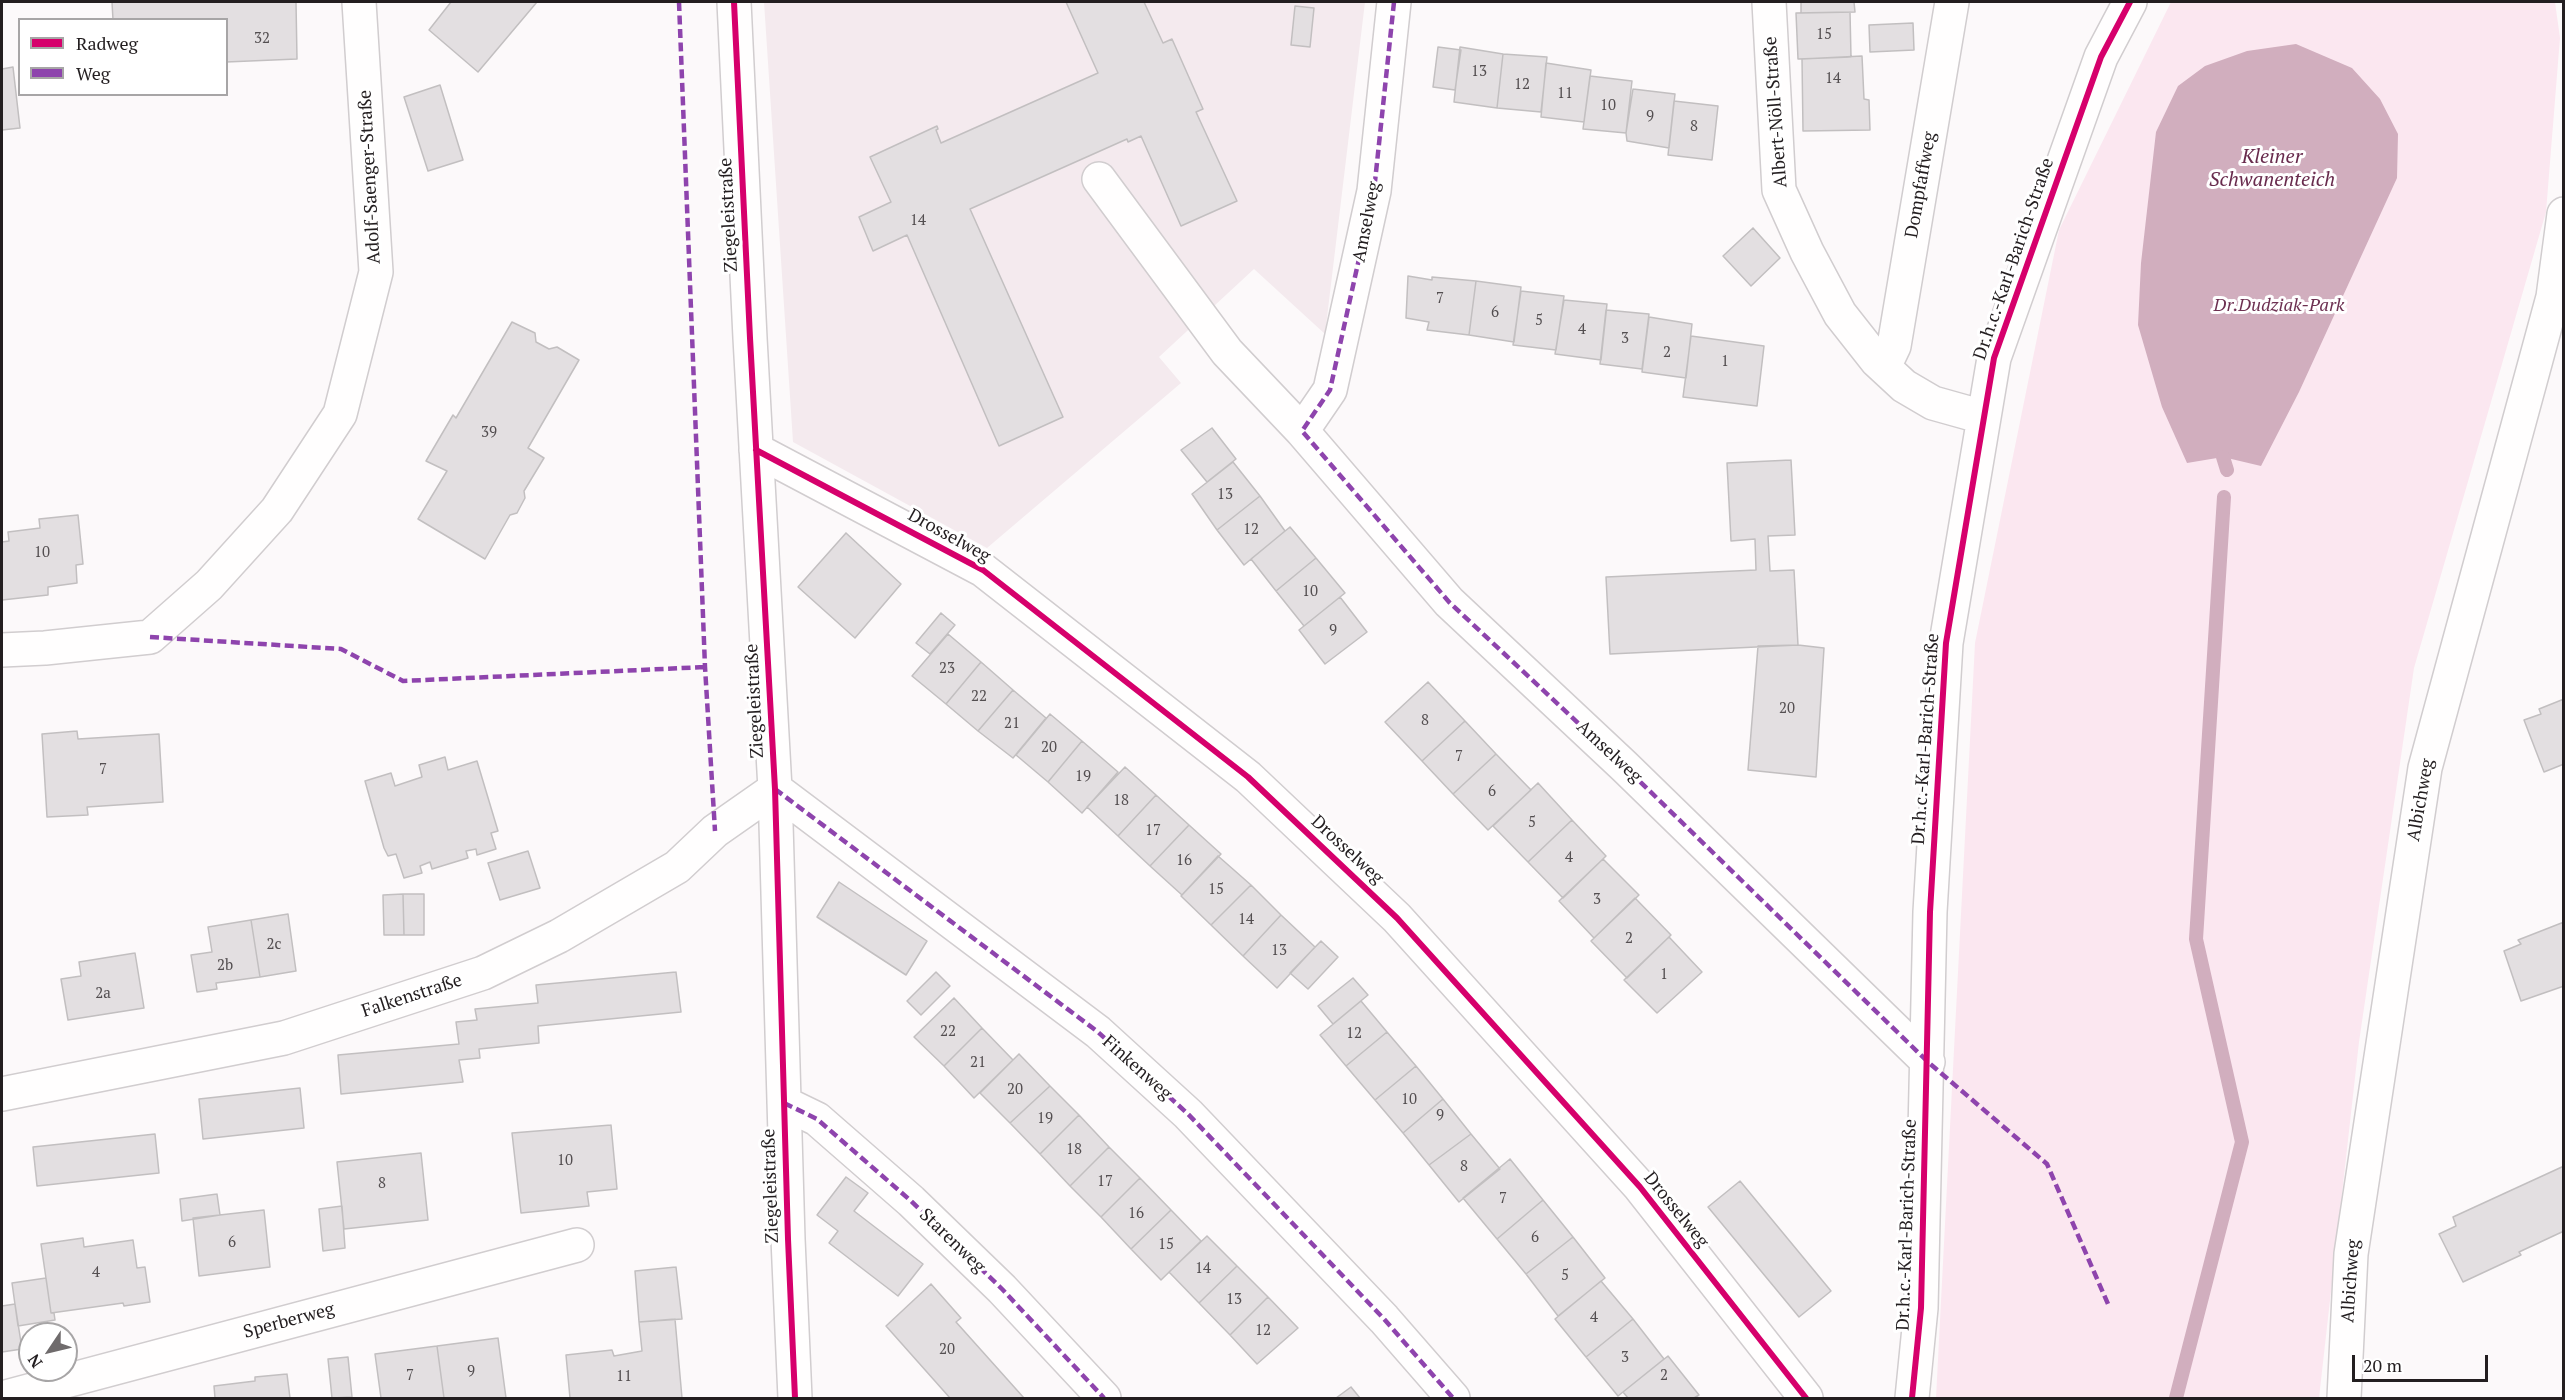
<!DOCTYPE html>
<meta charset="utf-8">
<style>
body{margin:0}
#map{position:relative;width:2565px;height:1400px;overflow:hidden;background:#fcf9fa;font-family:"PT Serif",serif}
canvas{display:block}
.frame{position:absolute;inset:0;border:3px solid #231e20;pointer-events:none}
.legend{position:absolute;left:18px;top:18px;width:210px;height:78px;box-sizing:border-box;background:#fff;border:2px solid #a7a5a6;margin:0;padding:8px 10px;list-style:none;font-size:18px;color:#231e20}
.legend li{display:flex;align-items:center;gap:12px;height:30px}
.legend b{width:30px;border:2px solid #a7a5a6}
.north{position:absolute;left:18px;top:1322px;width:60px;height:60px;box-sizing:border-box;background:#fff;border:2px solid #a7a5a6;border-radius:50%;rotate:235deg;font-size:16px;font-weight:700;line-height:24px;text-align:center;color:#231e20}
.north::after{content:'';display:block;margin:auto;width:21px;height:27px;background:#6f6b6c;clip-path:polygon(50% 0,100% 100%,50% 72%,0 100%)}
.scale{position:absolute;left:2352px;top:1355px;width:136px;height:27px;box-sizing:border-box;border:3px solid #231e20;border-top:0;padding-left:8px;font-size:18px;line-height:21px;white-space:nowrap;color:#231e20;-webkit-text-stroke:4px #fff;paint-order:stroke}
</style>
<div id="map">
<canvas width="2565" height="1400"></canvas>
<div class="frame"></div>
<ul class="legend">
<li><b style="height:8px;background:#d6006c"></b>Radweg</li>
<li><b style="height:8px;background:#8e44ad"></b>Weg</li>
</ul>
<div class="north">N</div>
<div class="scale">20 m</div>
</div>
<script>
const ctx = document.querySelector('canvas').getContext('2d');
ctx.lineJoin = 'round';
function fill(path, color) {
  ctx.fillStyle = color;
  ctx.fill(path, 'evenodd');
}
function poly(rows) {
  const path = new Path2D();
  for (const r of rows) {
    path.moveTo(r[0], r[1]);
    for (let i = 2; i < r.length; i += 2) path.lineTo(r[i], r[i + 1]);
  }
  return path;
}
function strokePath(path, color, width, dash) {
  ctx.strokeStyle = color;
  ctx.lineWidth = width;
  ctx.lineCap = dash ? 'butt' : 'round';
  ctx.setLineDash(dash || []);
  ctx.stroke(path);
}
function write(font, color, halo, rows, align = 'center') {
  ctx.font = font + ' "PT Serif",serif';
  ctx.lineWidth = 6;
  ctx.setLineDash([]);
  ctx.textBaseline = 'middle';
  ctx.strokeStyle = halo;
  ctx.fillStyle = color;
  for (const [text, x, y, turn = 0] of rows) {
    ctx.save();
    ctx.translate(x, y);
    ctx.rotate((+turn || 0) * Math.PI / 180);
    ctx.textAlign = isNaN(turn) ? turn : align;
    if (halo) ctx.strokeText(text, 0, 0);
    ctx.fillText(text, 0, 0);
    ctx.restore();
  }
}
const built = poly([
 [764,2,1365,2,1325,334,1254,269,1159,357,1181,383,987,548,793,442]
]);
const green = poly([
 [2171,2,2555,2,2560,38,2546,212,2414,668,2359,1042,2319,1398,1936,1398,1975,643,2059,230]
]);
const water = poly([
 [2296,44,2352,68,2380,99,2398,134,2397,178,2299,392,2261,466,2223,457,2187,463,2162,407,2138,325,2141,263,2156,132,2178,86,2205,66,2247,51]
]);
const stream = poly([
 [2223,457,2227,470],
 [2176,1398,2242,1142,2196,939,2224,497]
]);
const building = poly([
 [112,2,296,2,297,59,226,62,226,20,113,20,112,2],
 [451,2,537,2,478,72,429,30,451,2],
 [1066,2,1144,2,1163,43,1172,39,1203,109,1196,112,1237,201,1181,226,1141,136,1128,142,1127,139,970,209,1063,417,999,446,907,235,873,251,859,217,891,202,870,157,937,126,938,129,936,130,941,143,1098,73,1066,2],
 [1801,2,1854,2,1855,12,1801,13,1801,2],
 [1295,6,1314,8,1310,47,1291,45,1295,6],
 [1850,12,1851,57,1798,59,1796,13,1850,12],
 [1913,23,1914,50,1870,52,1869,25,1913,23],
 [1438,47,1461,50,1455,90,1433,87,1438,47],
 [1460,47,1503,54,1497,108,1454,102,1460,47],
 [1503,54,1547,57,1541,112,1497,108,1503,54],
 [1862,56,1864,99,1869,100,1870,130,1803,131,1802,59,1862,56],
 [1546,63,1591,70,1584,122,1541,117,1546,63],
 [13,67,20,128,2,130,2,69,13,67],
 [1590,76,1632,81,1626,133,1583,129,1590,76],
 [440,85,463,160,428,171,404,97,440,85],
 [1633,89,1675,94,1669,148,1627,141,1626,133,1633,89],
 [1674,101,1718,106,1712,160,1668,155,1674,101],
 [1753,228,1780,258,1751,286,1723,256,1753,228],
 [1408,276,1432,280,1432,277,1476,281,1469,335,1427,330,1429,322,1406,318,1408,276],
 [1476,281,1521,287,1514,342,1469,335,1476,281],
 [1521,291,1564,296,1556,350,1513,345,1521,291],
 [1564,300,1607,304,1601,360,1555,354,1564,300],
 [1606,310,1649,314,1642,369,1600,364,1606,310],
 [1649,317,1692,324,1686,378,1642,372,1649,317],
 [512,322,535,333,536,342,549,349,557,347,579,360,528,448,544,458,524,491,525,498,517,513,510,515,485,559,418,519,447,471,426,461,453,415,456,418,512,322],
 [1691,336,1764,346,1757,406,1683,397,1691,336],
 [1212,428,1236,459,1207,482,1181,450,1212,428],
 [1791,460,1795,535,1768,536,1770,571,1794,570,1798,645,1610,654,1606,577,1756,570,1755,539,1731,541,1727,463,1791,460],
 [1233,462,1260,496,1217,530,1192,494,1233,462],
 [1260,496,1285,531,1244,565,1217,530,1260,496],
 [78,515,83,564,76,565,77,583,48,587,48,595,2,600,2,542,9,541,8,532,40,528,39,519,78,515],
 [1290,527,1316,558,1276,591,1251,559,1290,527],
 [846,533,901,584,855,638,798,587,846,533],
 [1316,558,1345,593,1304,626,1276,591,1316,558],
 [1340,597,1367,632,1325,664,1299,630,1340,597],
 [941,613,955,625,930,654,916,643,941,613],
 [948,634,981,662,946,704,912,676,948,634],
 [1798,645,1824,648,1816,777,1748,770,1758,646,1798,645],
 [981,662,1013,690,978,731,946,704,981,662],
 [1428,682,1465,721,1422,761,1385,722,1428,682],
 [1013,690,1046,718,1013,758,978,731,1013,690],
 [2564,699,2564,764,2544,772,2524,720,2541,714,2539,709,2564,699],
 [1050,714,1082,741,1048,782,1016,755,1050,714],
 [1465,721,1496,754,1453,794,1422,761,1465,721],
 [77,731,78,739,159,734,163,802,87,807,88,815,47,817,42,734,77,731],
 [1082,741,1118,772,1082,813,1048,782,1082,741],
 [1496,754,1531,790,1488,830,1453,794,1496,754],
 [445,757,448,770,477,761,498,831,491,833,496,849,477,855,476,849,466,851,468,858,432,869,430,862,420,866,422,873,404,878,396,854,388,856,384,848,365,781,391,773,395,786,422,777,419,765,445,757],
 [1125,767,1156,795,1118,836,1087,807,1125,767],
 [1538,783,1572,820,1528,862,1493,826,1538,783],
 [1156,795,1189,825,1150,866,1118,836,1156,795],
 [1572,820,1606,856,1563,898,1528,862,1572,820],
 [1189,825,1221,854,1182,895,1150,866,1189,825],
 [528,851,540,888,500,900,488,863,528,851],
 [1218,856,1251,885,1211,925,1181,896,1218,856],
 [1603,859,1639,895,1594,938,1559,901,1603,859],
 [839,882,927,941,906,975,817,917,839,882],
 [1251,885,1281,915,1243,956,1211,925,1251,885],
 [403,894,424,894,424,935,404,935,403,894],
 [403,894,404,935,384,935,383,895,403,894],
 [1635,898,1671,935,1627,978,1591,941,1635,898],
 [288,914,296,971,260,977,251,920,288,914],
 [1281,915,1315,947,1277,988,1243,956,1281,915],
 [251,920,260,977,216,983,217,989,197,992,191,955,212,952,208,927,251,920],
 [2564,922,2564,986,2521,1001,2504,951,2521,944,2518,940,2564,922],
 [1669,937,1702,972,1657,1013,1624,980,1669,937],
 [1321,941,1338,957,1308,989,1290,973,1321,941],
 [135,953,144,1008,68,1020,61,979,81,976,79,962,135,953],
 [676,972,681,1012,538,1026,539,1043,479,1049,480,1058,459,1060,463,1082,341,1094,338,1055,459,1044,456,1022,477,1020,475,1009,538,1003,536,985,676,972],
 [936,972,950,986,921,1015,907,1001,936,972],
 [1353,978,1368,995,1333,1024,1318,1006,1353,978],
 [954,998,982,1028,944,1066,914,1037,954,998],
 [1361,1001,1387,1032,1346,1066,1320,1035,1361,1001],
 [982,1028,1013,1060,974,1098,944,1066,982,1028],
 [1387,1032,1416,1066,1375,1100,1346,1066,1387,1032],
 [1019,1054,1050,1086,1010,1123,980,1093,1019,1054],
 [1416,1066,1443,1099,1403,1133,1375,1100,1416,1066],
 [1050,1086,1079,1115,1040,1154,1010,1123,1050,1086],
 [300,1088,304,1128,203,1139,199,1099,300,1088],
 [1443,1099,1471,1134,1429,1165,1403,1133,1443,1099],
 [1079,1115,1109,1147,1070,1186,1040,1154,1079,1115],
 [611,1125,617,1189,587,1192,589,1206,521,1213,512,1133,611,1125],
 [155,1134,159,1173,37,1186,33,1147,155,1134],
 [1471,1134,1500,1169,1459,1202,1429,1165,1471,1134],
 [1109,1147,1140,1178,1101,1217,1070,1186,1109,1147],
 [421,1153,428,1220,344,1229,337,1162,421,1153],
 [1510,1159,1543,1200,1497,1239,1463,1198,1510,1159],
 [2564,1166,2564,1231,2519,1252,2521,1255,2463,1282,2439,1234,2456,1226,2453,1217,2564,1166],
 [846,1177,868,1193,854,1211,923,1264,898,1296,829,1243,838,1231,817,1215,846,1177],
 [1140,1178,1171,1210,1131,1249,1101,1217,1140,1178],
 [1740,1181,1831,1291,1799,1317,1708,1207,1740,1181],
 [217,1194,220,1215,182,1221,180,1199,217,1194],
 [1543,1200,1573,1237,1526,1274,1497,1239,1543,1200],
 [342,1206,345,1248,323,1251,319,1209,342,1206],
 [264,1210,270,1267,199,1276,193,1218,264,1210],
 [1171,1210,1201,1241,1161,1280,1131,1249,1171,1210],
 [1207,1236,1237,1266,1199,1303,1169,1272,1207,1236],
 [1573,1237,1605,1278,1558,1316,1526,1274,1573,1237],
 [83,1238,84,1247,133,1240,137,1268,145,1267,150,1302,124,1306,123,1303,51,1313,41,1244,83,1238],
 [1237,1266,1268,1297,1230,1335,1199,1303,1237,1266],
 [676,1267,682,1319,639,1322,635,1271,676,1267],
 [46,1278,51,1313,54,1313,55,1320,18,1326,12,1283,46,1278],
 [1601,1281,1633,1319,1586,1357,1555,1319,1601,1281],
 [931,1284,961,1318,956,1322,1024,1398,950,1398,886,1326,931,1284],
 [1268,1297,1298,1328,1257,1364,1230,1335,1268,1297],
 [15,1304,22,1349,2,1352,2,1306,15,1304],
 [675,1319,682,1398,570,1398,566,1355,612,1350,614,1356,642,1351,639,1322,675,1319],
 [1633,1319,1664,1359,1618,1396,1586,1357,1633,1319],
 [498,1338,506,1398,444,1398,437,1346,498,1338],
 [437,1346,444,1398,381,1398,375,1354,437,1346],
 [1668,1356,1699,1395,1694,1398,1628,1398,1623,1392,1668,1356],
 [348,1357,352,1397,332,1398,328,1359,348,1357],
 [287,1374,290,1398,215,1398,214,1386,255,1381,255,1377,287,1374],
 [1351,1387,1360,1398,1336,1398,1351,1387]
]);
const minor = poly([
 [734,2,750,338,775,789,788,1239,795,1398],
 [1394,2,1374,191,1330,390,1302,431,1449,602,1624,766,1928,1062],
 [1769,2,1779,190,1807,252,1840,314,1877,361,1904,386,1933,403,1983,417],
 [1099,179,1227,352,1302,431],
 [1884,367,1894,346,1952,2],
 [756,450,983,570,1248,777,1397,918,1640,1187,1806,1398],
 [2,650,45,648,150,637,209,585,277,510,340,414,376,272,359,2],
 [775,789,1098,1032,1188,1114,1384,1319,1453,1398],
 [2,1094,284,1038,483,973,559,936,677,867,715,831,775,789],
 [784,1103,817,1119,911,1201,1002,1289,1104,1398],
 [2,1398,577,1245],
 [1912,1398,1921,1308,1930,912,1946,643,1994,358,2101,57,2130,2],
 [2344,1398,2351,1254,2425,768,2553,297,2564,214]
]);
const quiet = poly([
 [679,2,705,667,715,831],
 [1394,2,1374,191,1330,390,1302,431,1449,602,1624,766,1928,1062,2047,1164,2108,1304],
 [150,637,341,649,403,681,705,667],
 [775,789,1098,1032,1188,1114,1384,1319,1453,1398],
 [784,1103,817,1119,911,1201,1002,1289,1104,1398]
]);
const cycleway = poly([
 [734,2,750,338,775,789,788,1239,795,1398],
 [756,450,983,570,1248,777,1397,918,1640,1187,1806,1398],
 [1912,1398,1921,1308,1930,912,1946,643,1994,358,2101,57,2130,2]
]);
const numberNames = [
 ["15",1824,35],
 ["32",262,39],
 ["13",1479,72],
 ["14",1833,79],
 ["12",1522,85],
 ["11",1565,94],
 ["10",1608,106],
 ["9",1650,117],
 ["8",1694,127],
 ["14",918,221],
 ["7",1440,299],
 ["6",1495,313],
 ["5",1539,321],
 ["4",1582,330],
 ["3",1625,339],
 ["2",1667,353],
 ["1",1725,362],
 ["39",489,433],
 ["13",1225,495],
 ["12",1251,530],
 ["10",42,553],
 ["10",1310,592],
 ["9",1333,631],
 ["23",947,669],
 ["22",979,697],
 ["20",1787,709],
 ["8",1425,721],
 ["21",1012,724],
 ["20",1049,748],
 ["7",1459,757],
 ["7",103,770],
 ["19",1083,777],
 ["6",1492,792],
 ["18",1121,801],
 ["5",1532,823],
 ["17",1153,831],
 ["4",1569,858],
 ["16",1184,861],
 ["15",1216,890],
 ["3",1597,900],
 ["14",1246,920],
 ["2",1629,939],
 ["2c",274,945],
 ["13",1279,951],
 ["2b",225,966],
 ["1",1664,975],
 ["2a",103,994],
 ["22",948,1032],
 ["12",1354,1034],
 ["21",978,1063],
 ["20",1015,1090],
 ["10",1409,1100],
 ["9",1440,1116],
 ["19",1045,1119],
 ["18",1074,1150],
 ["10",565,1161],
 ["8",1464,1167],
 ["17",1105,1182],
 ["8",382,1184],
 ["7",1503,1199],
 ["16",1136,1214],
 ["6",1535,1238],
 ["6",232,1243],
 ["15",1166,1245],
 ["14",1203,1269],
 ["4",96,1273],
 ["5",1565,1276],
 ["13",1234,1300],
 ["4",1594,1318],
 ["12",1263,1331],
 ["20",947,1350],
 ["3",1625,1358],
 ["9",471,1372],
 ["7",410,1376],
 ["2",1664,1376],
 ["11",624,1377]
];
const streetNames = [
 ["Albert-Nöll-Straße",1776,112,-94],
 ["Adolf-Saenger-Straße",370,177,-93],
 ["Dompfaffweg",1921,185,-80],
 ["Ziegeleistraße",729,215,-93],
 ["Amselweg",1367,222,-79],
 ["Dr.h.c.-Karl-Barich-Straße",2014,259,-71],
 ["Drosselweg",949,536,29],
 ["Ziegeleistraße",755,701,-93],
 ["Dr.h.c.-Karl-Barich-Straße",1926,739,-86],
 ["Amselweg",1609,752,43],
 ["Albichweg",2421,800,-80],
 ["Drosselweg",1347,850,43],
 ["Falkenstraße",412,996,-18],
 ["Finkenweg",1137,1068,42],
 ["Ziegeleistraße",771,1186,-92],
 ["Drosselweg",1676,1210,51],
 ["Dr.h.c.-Karl-Barich-Straße",1907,1225,-88],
 ["Starenweg",952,1241,44],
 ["Albichweg",2351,1281,-86],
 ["Sperberweg",289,1321,-15]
];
const parkNames = [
 ["Dr.Dudziak-Park",2279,306]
];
const waterNames = [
 ["Kleiner",2272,157],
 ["Schwanenteich",2272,180]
];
fill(built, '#f4eaee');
fill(green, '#fbe7f0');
fill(water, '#d1aebe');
strokePath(stream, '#d1aebe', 14);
fill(building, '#e3dfe1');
strokePath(building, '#c2bfc0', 1.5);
strokePath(minor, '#d1cdcf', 36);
strokePath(minor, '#fffefe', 33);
strokePath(quiet, '#8e44ad', 4.5, [9, 4.5]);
strokePath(cycleway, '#d6006c', 6);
write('15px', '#534e50', null, numberNames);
write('18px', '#231e20', '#fff', streetNames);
write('italic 18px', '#6d3051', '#fff', parkNames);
write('italic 20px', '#682b4d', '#fff', waterNames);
</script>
